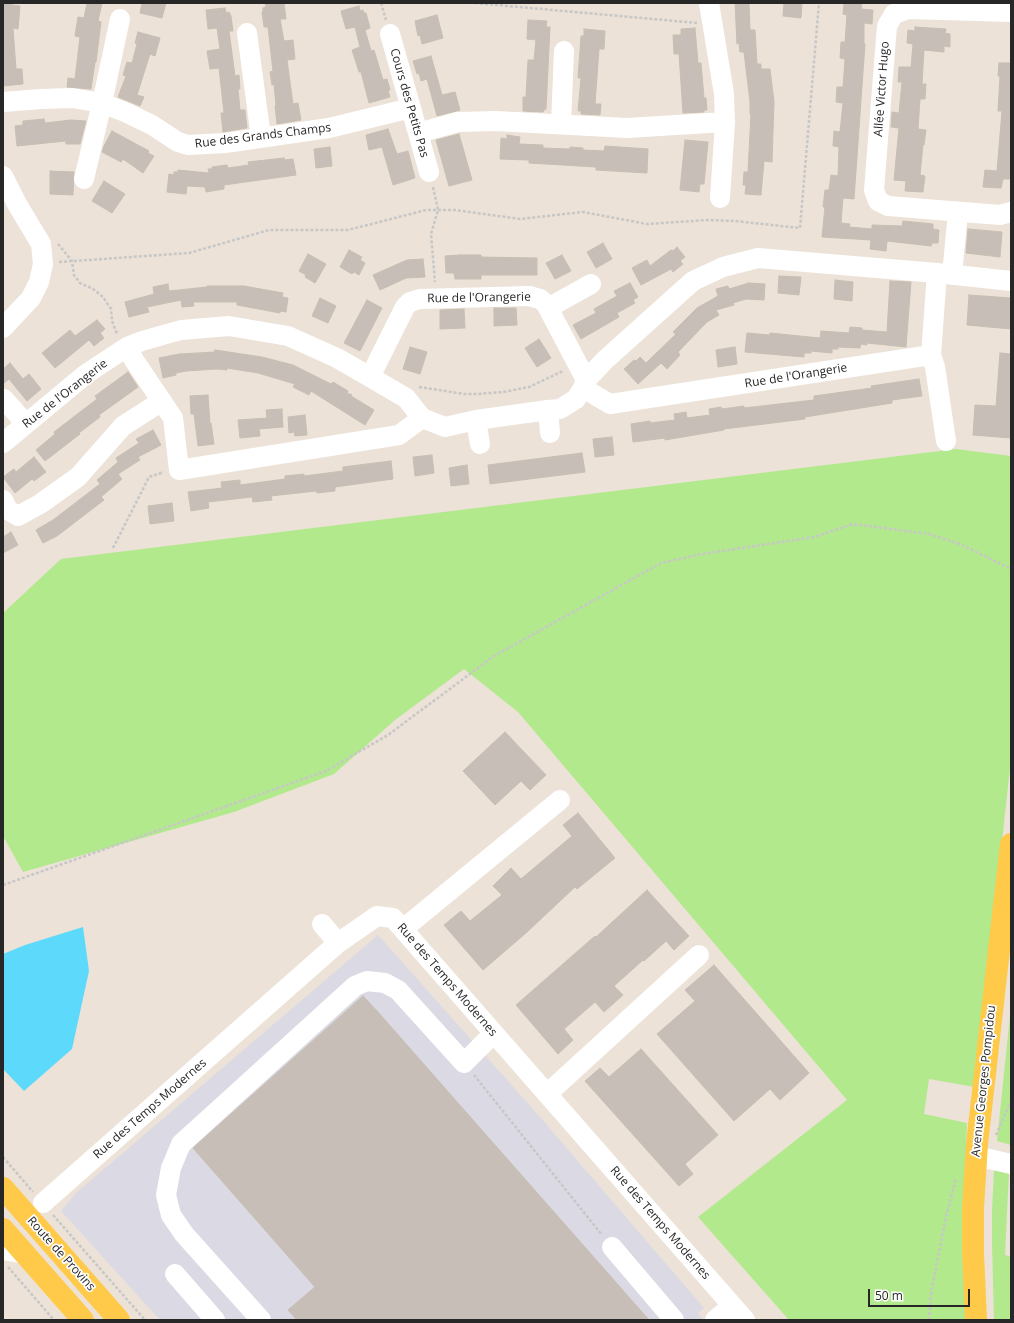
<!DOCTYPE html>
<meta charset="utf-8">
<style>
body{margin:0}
#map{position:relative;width:1014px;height:1323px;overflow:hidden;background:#ece2d7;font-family:"Open Sans",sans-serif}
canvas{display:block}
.frame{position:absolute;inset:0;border:4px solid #272727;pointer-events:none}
.scale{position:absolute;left:868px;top:1289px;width:102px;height:18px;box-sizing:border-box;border:2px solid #272727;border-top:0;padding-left:5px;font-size:12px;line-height:14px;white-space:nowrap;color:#272727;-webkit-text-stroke:3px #fff;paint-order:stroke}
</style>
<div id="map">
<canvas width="1014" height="1323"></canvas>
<div class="frame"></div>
<div class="scale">50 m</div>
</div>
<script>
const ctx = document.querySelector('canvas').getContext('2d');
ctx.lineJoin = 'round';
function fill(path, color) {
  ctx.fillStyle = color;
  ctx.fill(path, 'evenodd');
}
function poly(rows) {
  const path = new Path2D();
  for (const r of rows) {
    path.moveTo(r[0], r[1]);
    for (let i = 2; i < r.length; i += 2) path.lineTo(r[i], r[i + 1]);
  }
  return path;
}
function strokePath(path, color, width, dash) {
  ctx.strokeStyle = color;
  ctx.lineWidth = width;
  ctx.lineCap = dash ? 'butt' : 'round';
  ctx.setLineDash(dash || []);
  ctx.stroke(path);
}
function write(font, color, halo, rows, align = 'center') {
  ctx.font = font + ' "Open Sans",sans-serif';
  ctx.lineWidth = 3.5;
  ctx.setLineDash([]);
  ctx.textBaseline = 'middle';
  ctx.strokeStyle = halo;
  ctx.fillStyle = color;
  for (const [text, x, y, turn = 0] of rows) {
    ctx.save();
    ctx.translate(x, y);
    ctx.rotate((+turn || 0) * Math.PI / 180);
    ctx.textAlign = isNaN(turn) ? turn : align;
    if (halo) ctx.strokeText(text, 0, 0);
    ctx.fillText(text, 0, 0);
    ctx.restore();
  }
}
const industrial = poly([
 [378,935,540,1117,704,1308,698,1313,703,1320,160,1320,61,1211,76,1193]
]);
const green = poly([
 [956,449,1011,456,1011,759,975,1087,929,1079,924,1114,967,1123,965,1177,968,1320,789,1320,698,1217,847,1100,518,712,464,669,395,720,334,774,234,812,23,872,3,836,3,613,61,559],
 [1011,1006,1011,1145,997,1141],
 [994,1170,1009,1172,1005,1255,1011,1257,1011,1320,994,1320,992,1242,992,1210]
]);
const water = poly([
 [83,927,89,971,72,1049,24,1091,3,1069,3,954,25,945]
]);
const building = poly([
 [3,3,12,3,12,5,20,6,18,29,13,28,16,69,22,69,23,84,3,86,3,3],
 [87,3,102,3,98,21,101,22,96,62,95,62,91,89,67,87,68,78,75,79,80,37,75,36,78,17,84,18,87,3],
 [142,3,166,3,162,18,140,13,142,3],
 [265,3,284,3,286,19,280,19,284,41,293,40,295,59,287,60,293,104,298,103,301,120,277,124,275,106,276,106,274,84,272,85,270,72,273,71,268,27,264,27,262,12,263,12,263,8,266,7,265,3],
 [735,3,749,3,750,30,755,30,757,64,761,64,761,69,770,69,774,102,772,162,764,161,761,195,745,194,746,185,743,185,744,172,748,172,751,114,750,114,750,102,744,52,740,52,739,43,737,44,735,3],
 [784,3,802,3,801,18,783,16,784,3],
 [844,3,862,3,861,9,873,10,872,24,864,23,864,44,865,44,854,199,843,198,841,223,850,224,849,227,872,229,872,225,902,226,903,221,933,224,933,229,939,230,938,243,932,243,931,246,887,241,886,251,870,249,871,240,822,237,825,207,823,207,825,190,829,190,831,175,838,176,839,147,833,146,834,131,840,132,843,103,836,102,837,87,843,87,845,59,840,58,841,42,845,42,847,15,843,14,844,3],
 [359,6,360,11,363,10,364,13,366,13,370,28,365,30,371,51,374,50,383,80,387,79,390,90,388,91,390,97,369,103,361,72,359,72,352,50,360,47,355,27,346,29,341,11,359,6],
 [225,8,226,13,229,12,231,16,233,31,229,31,235,76,239,75,240,89,238,89,240,110,245,110,247,128,223,132,221,113,224,113,219,68,210,69,207,51,220,49,217,28,208,29,206,10,225,8],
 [437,15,443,38,422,44,420,35,418,36,415,21,437,15],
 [528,20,547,21,546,27,550,27,546,109,544,110,543,112,523,111,523,97,526,97,528,60,534,60,536,40,527,39,528,20],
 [915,27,946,29,945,33,950,34,950,47,944,46,944,52,924,50,922,84,926,84,925,99,920,99,918,129,926,130,924,145,923,145,920,175,925,176,923,192,905,191,906,181,894,180,899,128,891,127,892,112,899,113,902,82,898,82,899,67,911,67,913,44,907,43,908,30,915,31,915,27],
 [695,28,698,63,701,63,704,98,706,98,707,110,704,110,704,112,683,113,679,54,674,54,673,35,681,35,681,29,695,28],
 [584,29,605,31,604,49,599,49,595,104,601,104,600,115,581,114,581,111,578,111,581,78,578,78,581,36,584,36,584,29],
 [138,32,160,38,155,56,150,54,137,95,144,97,140,106,118,97,126,76,123,75,127,62,132,63,137,44,135,43,138,32],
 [431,56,442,95,455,92,460,110,437,116,427,79,421,81,419,73,417,74,413,61,431,56],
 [999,63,1011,63,1011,179,1003,179,1001,188,983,187,985,170,997,171,1002,111,998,111,1000,76,998,76,999,63],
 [44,119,45,123,71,120,86,121,80,144,66,144,66,141,17,146,15,126,23,125,23,121,44,119],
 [388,129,397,154,408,151,415,178,393,185,382,147,369,150,366,135,388,129],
 [112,131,149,151,148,153,154,156,143,173,123,159,121,162,102,152,104,146,112,131],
 [459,134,472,180,449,186,436,140,459,134],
 [507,135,520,137,519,144,543,145,543,148,570,149,570,147,583,148,583,150,604,151,605,146,648,149,647,173,596,170,596,167,529,163,529,160,500,159,501,138,507,139,507,135],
 [685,140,708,142,704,184,700,184,699,192,680,190,685,140],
 [330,147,332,166,316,168,314,149,330,147],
 [284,158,284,160,293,159,296,175,224,185,224,189,206,192,205,187,187,186,186,194,167,192,169,174,174,175,174,172,178,172,178,170,209,173,208,169,212,169,212,167,227,165,228,168,249,165,248,162,284,158],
 [50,171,74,172,73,195,50,194,50,171],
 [104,181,125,194,112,213,92,201,104,181],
 [968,229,1002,232,1000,257,966,253,968,229],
 [603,243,612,259,596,268,587,252,603,243],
 [677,247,685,257,680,261,683,264,673,272,671,269,641,285,632,268,647,260,650,266,671,250,673,251,677,247],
 [349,250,362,257,360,260,365,263,359,275,354,272,352,274,340,267,349,250],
 [308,254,326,264,315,283,305,277,306,275,299,271,308,254],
 [460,255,481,255,481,257,537,258,537,275,481,275,481,279,455,279,454,273,446,273,445,256,460,255],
 [562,255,571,271,555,279,546,263,562,255],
 [423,259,425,277,406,278,380,290,373,275,407,260,423,259],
 [779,276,801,277,799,295,778,293,779,276],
 [835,280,853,282,852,301,834,299,835,280],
 [890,281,911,282,906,347,867,343,867,345,861,344,860,348,838,347,838,349,832,349,832,353,811,351,811,353,804,353,804,357,745,352,747,333,770,335,770,333,820,338,821,331,849,333,850,327,862,328,862,330,887,332,890,281],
 [630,283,638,297,633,300,635,303,617,313,619,317,581,339,573,325,596,313,594,309,617,296,614,291,630,283],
 [749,283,765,284,764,300,746,299,733,303,734,305,716,310,719,315,707,322,678,352,680,355,667,369,661,363,638,384,624,369,634,360,636,361,640,357,646,363,676,334,673,332,697,308,718,296,716,289,728,286,729,289,749,283],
 [168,284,169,291,207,287,207,286,244,286,283,293,282,297,288,298,286,312,280,311,280,313,237,305,237,302,193,302,194,306,182,307,181,300,147,307,149,312,129,317,125,302,154,294,153,287,168,284],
 [969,295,1011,298,1011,329,967,325,969,295],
 [320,298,336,306,328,323,312,316,320,298],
 [367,300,382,308,360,351,344,343,367,300],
 [494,308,516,308,517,325,494,326,494,308],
 [464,309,465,328,440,329,440,310,464,309],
 [97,320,105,329,100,333,104,338,94,346,89,340,55,368,42,353,70,330,75,336,97,320],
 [539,339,551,358,537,367,525,348,539,339],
 [410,347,427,352,420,374,403,369,410,347],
 [735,347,737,364,718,367,716,350,735,347],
 [215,350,262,357,293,365,331,384,333,382,348,391,347,393,352,395,351,396,374,410,365,425,311,391,309,395,293,387,295,384,258,373,227,368,227,370,217,369,186,371,176,373,176,375,163,378,159,358,179,354,215,352,215,350],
 [1000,353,1011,354,1011,438,973,435,975,405,996,406,1000,353],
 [10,363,23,379,29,374,41,389,27,401,9,379,3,384,3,369,10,363],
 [128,372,138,387,99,415,100,417,79,433,80,434,45,461,36,450,55,434,54,432,97,399,95,396,128,372],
 [919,379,922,396,892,400,892,403,805,417,805,419,724,429,724,430,665,440,665,438,633,442,631,424,650,421,650,423,675,420,674,414,686,412,687,418,710,415,709,409,721,407,722,409,744,406,744,408,814,400,814,396,872,388,871,386,919,379],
 [208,395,210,424,211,423,214,444,198,446,194,414,191,414,190,396,208,395],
 [282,409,283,427,259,429,260,436,240,438,238,420,267,418,266,410,282,409],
 [305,415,307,435,295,436,294,432,289,433,288,417,305,415],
 [153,430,161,445,138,457,140,460,118,474,122,479,101,497,104,500,57,536,43,543,36,530,53,520,100,484,97,480,118,462,116,458,139,443,136,439,153,430],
 [612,437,614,455,595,457,593,439,612,437],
 [582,453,585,472,490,484,488,465,582,453],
 [432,455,434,473,415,476,413,457,432,455],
 [34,457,46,472,34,481,32,479,15,493,3,477,14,469,16,472,34,457],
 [391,461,393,479,335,487,335,491,317,493,316,491,271,496,272,500,253,502,252,497,208,502,209,508,191,511,188,492,222,488,221,482,240,480,240,485,285,479,285,476,304,474,304,476,343,471,343,467,391,461],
 [467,465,469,484,451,486,449,468,467,465],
 [172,503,174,521,150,524,148,506,172,503],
 [11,532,18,545,3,553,3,537,11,532],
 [505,732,546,775,530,790,521,781,495,805,463,771,505,732],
 [578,813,615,858,577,889,575,887,526,933,483,970,444,925,461,911,470,921,502,895,493,886,511,868,521,879,572,836,563,825,578,813],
 [647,890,689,936,674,950,666,941,644,961,643,960,614,986,623,995,604,1012,595,1002,564,1029,573,1040,558,1054,516,1005,595,936,596,937,647,890],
 [714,965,809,1073,780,1100,770,1089,734,1121,657,1034,695,1001,685,990,714,965],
 [363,996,377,1011,649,1320,297,1320,288,1310,315,1287,193,1148,363,996],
 [641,1049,718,1135,685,1164,693,1174,679,1186,585,1081,600,1068,609,1077,641,1049]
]);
const path = poly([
 [381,3,386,20],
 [475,3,697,23],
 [433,187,438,210,431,234,435,282],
 [58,244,72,261,74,275,80,283,93,289,103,297,111,309,112,321,117,334],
 [59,262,189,253,269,230,348,230,426,210,455,210,520,219,583,212,647,224,708,220,735,221,800,228,819,3],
 [419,387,464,394,477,394,503,392,529,387,563,371],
 [113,548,149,477,164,472],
 [3,885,326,771,388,735,494,656,661,563,702,554,814,537,853,524,929,534,960,544,1011,569],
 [474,1075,602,1235],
 [996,1135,1011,1101],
 [3,1157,33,1192],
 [53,1215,145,1320],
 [8,1267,54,1320],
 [929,1320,931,1293,946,1217,956,1178]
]);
const minor = poly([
 [709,3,724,94,725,122,720,198],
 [1011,12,908,9,894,14,887,26,874,190,878,201,888,206,1000,215,1011,212],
 [247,33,261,137],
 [390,34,429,172],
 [3,102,41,99,72,98,102,103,125,112,152,125,178,142,188,145,225,143,329,128,411,108],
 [561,124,564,51],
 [418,133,458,122,496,121,627,128,725,122],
 [3,176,17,204,41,244,43,264,39,282,31,298,3,328],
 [84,179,102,103,120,19],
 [952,275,958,212],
 [548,308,591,284],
 [127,347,134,360,173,418,179,470,399,435,422,418],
 [931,355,935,367,946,441],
 [370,377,405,307,410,302,420,299,529,296,540,299,546,304,586,380],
 [583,388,610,404,931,355,937,273],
 [4,399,26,424],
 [548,410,550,433],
 [476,420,480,444],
 [3,443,86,374,127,347,142,341,181,330,229,326,288,336,337,358,370,377,406,398,422,418,445,427,476,420,548,410,560,409,576,399,583,388,586,380,605,360,693,281,723,267,758,258,937,273,1011,281],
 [3,500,8,510,18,516,40,504,78,477,123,426,162,401],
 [322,924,338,943],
 [403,929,560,800],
 [547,1094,699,955],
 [976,1156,1011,1164],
 [43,1203,338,943,377,916,393,918,745,1320],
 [612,1247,674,1320],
 [3,1250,25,1254],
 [175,1274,215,1320],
 [261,1320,184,1234,171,1215,166,1195,171,1168,181,1144,355,986,367,981,385,983,398,990,464,1063,494,1033],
 [715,1320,732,1306]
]);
const major = poly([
 [3,1188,119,1320],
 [3,1229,83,1320],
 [976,1320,973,1253,973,1208,977,1144,1011,844]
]);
const streetNames = [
 ["Allée Victor Hugo",882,89,-86],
 ["Cours des Petits Pas",409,103,74],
 ["Rue des Grands Champs",263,136,-7],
 ["Rue de l'Orangerie",479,298,-1],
 ["Rue de l'Orangerie",796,376,-9],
 ["Rue de l'Orangerie",65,394,-38],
 ["Rue des Temps Modernes",447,980,49],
 ["Avenue Georges Pompidou",984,1081,-84],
 ["Rue des Temps Modernes",150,1109,-41],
 ["Rue des Temps Modernes",660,1223,49],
 ["Route de Provins",61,1254,48]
];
fill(industrial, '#dbd9e3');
fill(green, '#b2e98d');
fill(water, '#5ddafb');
fill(building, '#c7bfb7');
strokePath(building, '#c7beb1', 1);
strokePath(path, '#c7c7c7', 2.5, [3, 2]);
strokePath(minor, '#fff', 20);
strokePath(major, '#ffca49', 22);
write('12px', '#272727', '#fff', streetNames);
</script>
